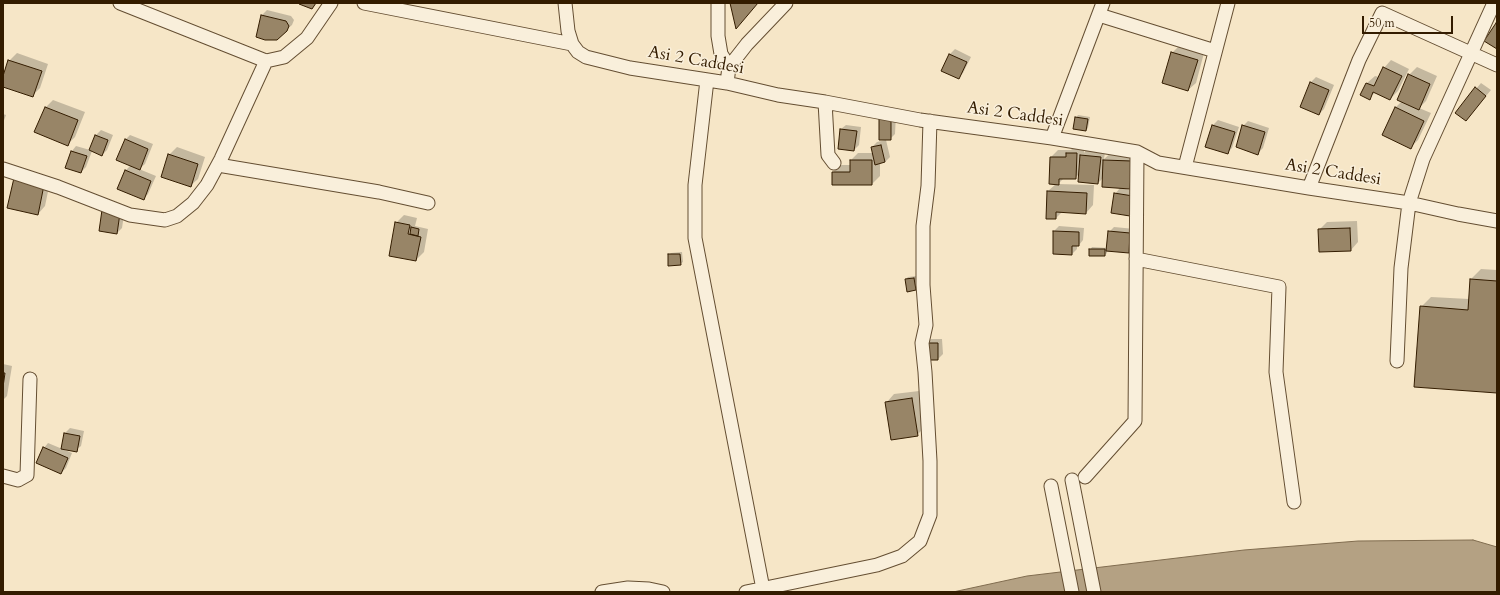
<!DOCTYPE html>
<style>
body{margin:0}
#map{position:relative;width:1500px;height:595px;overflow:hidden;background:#f6e6c7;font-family:Cardo,serif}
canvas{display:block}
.frame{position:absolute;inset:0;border:4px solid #331c00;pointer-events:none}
.scale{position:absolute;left:1362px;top:16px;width:91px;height:18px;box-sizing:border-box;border:2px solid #331c00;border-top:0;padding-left:5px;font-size:12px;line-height:14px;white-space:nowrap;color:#331c00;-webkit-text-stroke:3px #f9efdb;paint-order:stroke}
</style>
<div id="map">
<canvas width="1500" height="595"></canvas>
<div class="frame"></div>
<div class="scale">50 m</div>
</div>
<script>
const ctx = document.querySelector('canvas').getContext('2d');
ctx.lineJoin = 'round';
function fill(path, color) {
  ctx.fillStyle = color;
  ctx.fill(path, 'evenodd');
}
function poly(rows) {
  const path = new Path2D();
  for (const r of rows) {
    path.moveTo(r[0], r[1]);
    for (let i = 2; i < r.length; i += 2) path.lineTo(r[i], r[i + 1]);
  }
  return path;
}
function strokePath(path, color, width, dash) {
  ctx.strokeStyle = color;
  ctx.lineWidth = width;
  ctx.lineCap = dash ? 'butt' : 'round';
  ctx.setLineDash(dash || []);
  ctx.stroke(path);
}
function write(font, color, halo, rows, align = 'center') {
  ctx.font = font + ' Cardo,serif';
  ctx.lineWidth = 3;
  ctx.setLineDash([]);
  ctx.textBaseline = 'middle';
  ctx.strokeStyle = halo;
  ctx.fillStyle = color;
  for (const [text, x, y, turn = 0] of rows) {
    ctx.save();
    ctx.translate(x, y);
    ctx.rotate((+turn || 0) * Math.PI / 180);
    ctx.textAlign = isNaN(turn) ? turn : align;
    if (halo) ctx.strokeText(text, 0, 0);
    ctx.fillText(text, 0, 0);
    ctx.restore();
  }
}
const water = poly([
 [1473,540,1497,547,1497,592,953,592,1027,576,1244,550,1358,541,1473,540]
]);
const shadow = poly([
 [267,10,291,16,294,20,292,25,286,30,262,15],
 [1180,45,1204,53,1196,83,1188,90,1172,53],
 [955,49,971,57,963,73,958,78,942,71,950,54],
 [17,53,48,64,40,88,32,96,3,86,3,79,9,61],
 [1391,60,1409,69,1398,91,1390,99,1376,92,1369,98,1361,95,1367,83,1375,76,1379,77,1384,68],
 [1417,67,1437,76,1426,101,1419,108,1431,113,1418,140,1411,147,1396,107,1402,101,1409,75],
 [1316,77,1334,85,1324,109,1319,114,1301,107,1311,82],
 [1481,83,1491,90,1466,120,1456,113],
 [53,100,85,112,75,137,67,145,35,132,46,107],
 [3,114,6,115,3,123],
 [896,114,895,134,890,139,880,118],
 [1078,115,1090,117,1088,128,1086,130,1076,118],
 [1218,120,1239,127,1232,148,1227,153,1213,125],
 [1248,121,1269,128,1263,148,1258,153,1243,126],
 [846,125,861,127,859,145,854,150,841,129],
 [101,130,113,135,107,150,102,155,92,151,86,167,81,172,72,151,76,146,90,150,96,135],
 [130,135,153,144,145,164,139,169,156,176,148,194,143,199,126,170,131,165,125,140],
 [886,140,890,157,885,162,880,163,880,176,872,184,833,184,833,172,840,165,851,165,851,160,858,153,873,153,872,147,877,142],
 [1075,146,1084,146,1084,153,1086,150,1105,152,1104,159,1112,152,1139,154,1138,180,1130,188,1103,178,1098,183,1079,174,1075,178,1064,178,1058,184,1094,185,1093,205,1086,213,1062,212,1056,218,1048,191,1056,184,1051,157,1058,150,1071,150],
 [177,147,205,157,198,179,190,186,169,155],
 [22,171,51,177,45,206,38,214],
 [1120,188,1137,191,1135,210,1115,194],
 [125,208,122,228,117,233,100,230],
 [404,215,417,218,415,226,428,229,424,252,416,260,396,223],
 [1357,221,1358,242,1351,250,1319,230,1327,222],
 [1059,226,1084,228,1083,240,1079,245,1077,245,1077,249,1072,254,1054,231],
 [1114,227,1135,229,1133,247,1128,252,1107,250,1107,253,1105,255,1090,250,1092,247,1108,248,1109,232],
 [682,252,683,262,680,264,669,255,671,253],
 [1481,269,1497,270,1497,392,1421,307,1431,297,1469,299,1471,279],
 [916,276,917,287,915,289,906,279,908,277],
 [931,339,942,339,943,354,938,359,926,344],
 [3,364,12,366,7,396,3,400],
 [919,391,925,427,917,435,887,402,894,394],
 [70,428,84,431,81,446,76,450,65,433],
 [48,443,72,453,66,468,61,473,44,448]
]);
const building = poly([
 [300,3,316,3,312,9,299,4,300,3],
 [730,3,758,3,736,29,730,3],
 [261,15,286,21,289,26,287,31,277,40,265,40,256,37,261,15],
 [1496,23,1497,24,1497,49,1484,41,1496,23],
 [1171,52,1198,60,1188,91,1162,83,1171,52],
 [949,54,967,62,959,79,941,71,949,54],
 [8,60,42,71,33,97,3,87,3,76,8,60],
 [1383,67,1402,76,1390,100,1373,92,1370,100,1360,95,1366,83,1374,86,1383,67],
 [1408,74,1430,84,1419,110,1397,100,1408,74],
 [1310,82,1329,90,1319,115,1300,107,1310,82],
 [1475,87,1486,96,1466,121,1455,113,1475,87],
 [45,107,78,120,68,146,34,132,45,107],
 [1395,107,1424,121,1411,149,1382,135,1395,107],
 [1075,117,1088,119,1086,131,1073,129,1075,117],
 [879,118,891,118,891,140,879,140,879,118],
 [1212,125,1235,132,1228,154,1205,147,1212,125],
 [1242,125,1265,132,1258,155,1236,147,1242,125],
 [840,129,857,131,854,151,838,149,840,129],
 [95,135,108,140,102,156,89,150,95,135],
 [125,139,148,149,140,170,116,160,125,139],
 [881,145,885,162,875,165,871,147,881,145],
 [71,151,87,156,81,173,65,168,71,151],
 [1066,153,1077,153,1076,179,1059,179,1059,185,1049,184,1050,157,1066,157,1066,153],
 [168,154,198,164,191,187,161,177,168,154],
 [1080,155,1101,157,1098,184,1078,182,1080,155],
 [850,160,872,160,872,185,832,185,832,172,850,172,850,160],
 [1103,160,1132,161,1130,189,1102,187,1103,160],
 [125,170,151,181,144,200,117,189,125,170],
 [14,178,44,185,38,215,7,208,14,178],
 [1047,191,1087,193,1086,214,1056,212,1056,219,1046,219,1047,191],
 [1114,193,1133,196,1130,216,1111,213,1114,193],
 [102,210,120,213,117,234,99,231,102,210],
 [395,222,410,225,408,234,421,237,416,261,389,256,395,222],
 [411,227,419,229,418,236,410,234,411,227],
 [1350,228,1351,251,1319,252,1318,229,1350,228],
 [1053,231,1079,232,1079,246,1072,246,1072,255,1053,254,1053,231],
 [1108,231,1130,233,1129,253,1106,251,1108,231],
 [1089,249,1105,249,1105,256,1089,256,1089,249],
 [668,254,680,254,681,265,668,266,668,254],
 [914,278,916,290,907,292,905,279,914,278],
 [1470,279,1497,281,1497,393,1414,387,1420,306,1468,310,1470,279],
 [925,343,938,343,938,360,925,360,925,343],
 [3,373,5,373,3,387,3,373],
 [912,398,918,436,891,440,885,402,912,398],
 [64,433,80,436,77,452,61,449,64,433],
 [43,447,68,458,61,474,36,463,43,447]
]);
const minor = poly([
 [120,3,266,61,284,57,307,38,331,3],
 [364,3,572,44],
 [565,3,568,31,572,44,578,52,586,57,630,68,727,83,778,95,825,102,920,120,1052,138,1137,152,1158,163,1309,188,1409,203,1458,214,1497,221],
 [718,3,718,36,721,54,729,67],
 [1099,15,1215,51],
 [707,80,695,185,695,238,763,589],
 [727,83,729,67,747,44,786,3],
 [825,102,828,155,834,163],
 [1052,138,1103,3],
 [218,165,379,192,428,203],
 [1185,167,1228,3],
 [3,169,58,187,130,215,165,220,177,216,193,203,207,185,221,159,266,61],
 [1309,188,1359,60,1382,13,1497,65],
 [1136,259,1279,287,1276,372,1294,502],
 [1397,361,1401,268,1409,203,1423,159,1494,3],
 [3,476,18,480,27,475,30,379],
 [1085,477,1135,421,1137,152],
 [1072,480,1094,592],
 [1051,486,1072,592],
 [602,592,628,588,649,589,663,592],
 [746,592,877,565,902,556,920,541,930,515,930,461,925,372,922,343,926,325,923,285,923,226,928,186,930,121]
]);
const streetNames = [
 ["Asi 2 Caddesi",696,61,10],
 ["Asi 2 Caddesi",1015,115,8],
 ["Asi 2 Caddesi",1333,173,9]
];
fill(water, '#b4a183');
strokePath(water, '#806c4f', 1);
fill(shadow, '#0003');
fill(building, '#988567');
strokePath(building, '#331c00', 1);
strokePath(minor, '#644e32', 15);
strokePath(minor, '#f9efdb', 13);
write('17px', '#331c00', '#f9efdb', streetNames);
</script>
